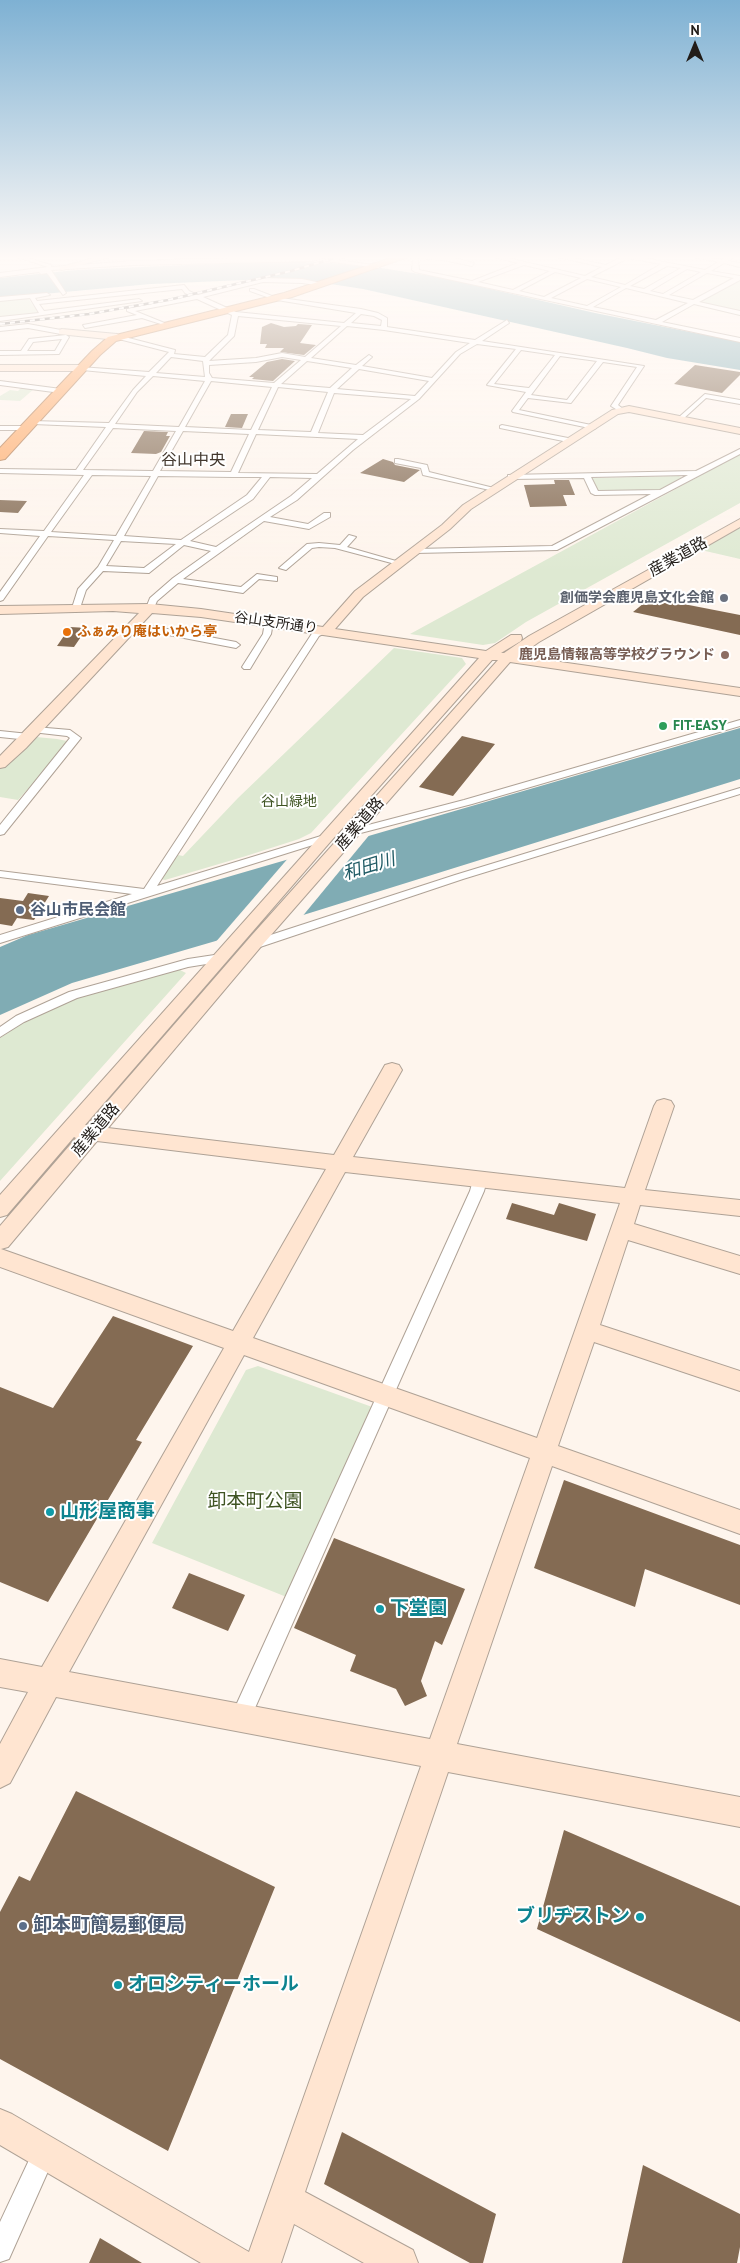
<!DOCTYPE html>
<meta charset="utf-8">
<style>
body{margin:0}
#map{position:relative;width:740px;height:2263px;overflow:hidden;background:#fef5ed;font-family:"PT Sans",sans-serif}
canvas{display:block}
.north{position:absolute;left:670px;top:20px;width:50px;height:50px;-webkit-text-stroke:4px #fff;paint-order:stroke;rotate:0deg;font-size:14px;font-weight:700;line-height:20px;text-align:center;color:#211c18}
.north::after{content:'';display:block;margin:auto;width:18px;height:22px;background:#211c18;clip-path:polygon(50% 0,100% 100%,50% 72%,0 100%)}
</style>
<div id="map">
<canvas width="740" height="2263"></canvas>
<div class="north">N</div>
</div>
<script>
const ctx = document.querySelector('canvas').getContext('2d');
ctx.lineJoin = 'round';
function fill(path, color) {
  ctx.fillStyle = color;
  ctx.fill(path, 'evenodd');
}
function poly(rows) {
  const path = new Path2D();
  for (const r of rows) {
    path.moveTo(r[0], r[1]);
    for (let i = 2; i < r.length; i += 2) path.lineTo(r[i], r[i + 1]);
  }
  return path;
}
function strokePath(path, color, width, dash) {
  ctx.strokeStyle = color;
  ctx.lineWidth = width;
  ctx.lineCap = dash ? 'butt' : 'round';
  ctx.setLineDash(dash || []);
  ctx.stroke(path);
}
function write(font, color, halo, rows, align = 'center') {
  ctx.font = font + ' "PT Sans","Noto Sans JP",sans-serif';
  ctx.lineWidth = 4;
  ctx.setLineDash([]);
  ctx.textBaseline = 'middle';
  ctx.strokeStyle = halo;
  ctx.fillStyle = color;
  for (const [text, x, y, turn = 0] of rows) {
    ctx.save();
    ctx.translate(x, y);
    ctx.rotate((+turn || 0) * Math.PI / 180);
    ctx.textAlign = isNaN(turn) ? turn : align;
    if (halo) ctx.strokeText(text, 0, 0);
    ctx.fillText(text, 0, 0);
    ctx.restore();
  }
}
const green = poly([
 [740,280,740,311,700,302],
 [23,298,28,298,39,314,0,318,0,301],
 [21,388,34,389,20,401,0,400,0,396,10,390,18,391],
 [740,454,740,503,526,622,495,643,483,645,410,634],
 [679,476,682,478,656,491,599,492,596,491,590,478],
 [740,526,740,559,701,550],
 [394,648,462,658,466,664,311,833,299,839,246,856,165,880,161,879,178,855,183,856,238,798],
 [36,737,57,739,67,741,68,744,18,800,0,797,0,768],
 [174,970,180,970,186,973,0,1181,0,1038,23,1023,74,998],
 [258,1366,375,1408,289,1598,152,1543,246,1370]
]);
const water = poly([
 [275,261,356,264,438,277,595,313,740,342,740,370,667,358,627,348,363,289,292,278,151,284,0,298,0,278,76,270],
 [740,728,740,779,284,921,72,983,0,1015,0,947,28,935]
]);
const pier = poly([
 [371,833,301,918,214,944,290,856]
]);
const building = poly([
 [271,323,284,327,296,326,298,324,312,325,300,343,316,345,304,355,280,352,284,348,265,348,267,344,260,344,262,327],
 [282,359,295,361,273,381,252,379,254,377,249,377,267,362],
 [695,365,740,372,740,375,722,393,674,384],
 [231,414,248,414,242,428,225,427],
 [144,431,168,432,166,436,170,436,161,452,156,454,131,453],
 [383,459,393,462,395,465,420,470,404,482,360,473],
 [554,480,569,480,575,495,563,495,567,506,530,507,524,485,555,484],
 [0,500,27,501,18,513,0,512],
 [649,599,658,599,740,615,740,635,633,612],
 [70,627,87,628,74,647,57,646],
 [462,736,495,744,453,796,419,787],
 [28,893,49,896,34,920,17,918,12,926,0,924,0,898,23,901],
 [512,1203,554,1215,559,1203,596,1214,587,1241,506,1219],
 [113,1316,193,1346,136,1440,142,1442,48,1602,0,1582,0,1387,53,1408],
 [564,1480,740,1545,740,1605,645,1569,635,1607,534,1568],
 [334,1538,465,1589,442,1645,435,1641,421,1681,427,1696,405,1706,396,1689,350,1671,356,1655,294,1628],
 [189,1573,245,1595,228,1631,172,1608],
 [76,1791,275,1887,168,2151,0,2059,0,1912,19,1876,30,1881],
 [564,1830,740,1906,740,2022,537,1929],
 [342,2132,496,2214,483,2263,470,2263,324,2184],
 [643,2165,740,2214,740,2247,737,2263,622,2263],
 [100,2238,142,2263,89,2263]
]);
const street = poly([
 [14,256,21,256,51,265,51,267,133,261,329,256,312,261,133,265,51,270,66,293,63,295,47,273,41,274,39,272,0,277,0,273,48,267,14,256],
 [340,256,347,256,337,260,381,266,378,268,326,261,340,256],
 [410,256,444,256,474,263,472,266,444,260,418,258,419,270,472,281,518,263,491,256,499,256,585,276,602,267,554,256,563,256,606,265,624,256,633,256,705,270,718,262,691,256,722,260,730,256,735,256,728,261,740,263,740,267,724,263,711,271,740,276,740,280,699,302,740,311,740,315,694,304,662,322,740,338,740,342,415,272,412,270,413,259,410,256],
 [628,258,661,264,625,285,591,277,628,258],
 [524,265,550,271,513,290,478,282,524,265],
 [667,266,681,268,644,289,630,286,667,266],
 [687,269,701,272,663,294,650,291,687,269],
 [555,272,581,278,544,297,519,291,555,272],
 [707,273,734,278,693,300,669,295,707,273],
 [587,279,621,287,587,306,551,298,587,279],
 [626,288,688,303,656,320,593,307,626,288],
 [263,278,302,279,326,284,323,286,302,283,263,282,203,297,236,312,344,323,356,313,271,299,274,297,361,309,378,313,387,318,387,327,475,340,507,320,509,323,482,341,644,366,618,405,623,409,623,411,619,411,611,406,637,367,603,362,571,403,528,398,519,410,596,426,596,428,594,429,513,412,512,411,526,392,487,385,516,349,477,344,460,354,419,399,353,450,297,500,270,517,308,524,324,513,330,513,330,517,309,529,264,521,183,579,241,587,257,574,277,577,277,581,259,579,243,593,178,583,157,601,153,610,147,610,146,608,150,598,173,578,211,551,184,545,149,573,103,571,86,590,80,608,76,611,72,608,78,589,98,567,114,540,48,536,3,600,0,601,0,592,40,536,0,533,0,529,44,531,84,475,0,473,0,469,76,470,106,427,33,424,30,422,31,421,109,423,133,390,146,376,82,370,80,367,149,372,169,352,115,338,117,335,175,350,174,354,205,357,228,335,232,315,197,299,135,311,167,324,167,326,142,318,85,328,83,325,137,315,127,311,127,309,192,296,185,293,182,289,39,304,44,311,139,299,142,301,0,321,0,317,39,313,30,298,0,301,0,297,47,293,50,295,35,298,37,301,184,285,189,291,198,295,263,278],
 [361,314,374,316,382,320,381,326,351,323,361,314],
 [238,316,341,326,305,357,282,353,256,358,209,361,234,336,238,316],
 [347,326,384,330,470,343,456,352,432,378,362,366,372,357,369,355,356,365,311,358,347,326],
 [521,350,555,355,529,388,494,384,521,350],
 [560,356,597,361,567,400,531,395,560,356],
 [171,357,203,361,205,377,156,373,171,357],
 [282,357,301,360,274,383,212,378,209,373,209,365,256,362,282,357],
 [307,361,352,368,330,388,281,384,307,361],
 [359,369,429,381,415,396,337,389,359,369],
 [153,376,205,381,179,427,115,424,137,392,153,376],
 [211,381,272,387,251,430,185,427,211,381],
 [278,387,328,392,311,432,258,430,278,387],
 [334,393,411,399,363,435,318,433,334,393],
 [113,428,176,431,153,471,83,470,113,428],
 [183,431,249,434,231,472,160,471,183,431],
 [256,434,358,439,317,474,238,473,256,434],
 [92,475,151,476,116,536,51,532,92,475],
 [158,476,233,477,262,477,247,495,181,540,124,536,158,476],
 [270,477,312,478,291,496,216,547,190,541,253,499,270,477],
 [121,541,176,544,144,568,106,566,121,541],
 [250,289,254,289,272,296,267,297,250,291,250,289],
 [28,324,61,330,64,332,61,334,28,328,0,331,0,327,28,324],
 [66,335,69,337,59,354,0,355,0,351,21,351,29,339,66,335],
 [62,339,55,351,27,351,33,342,62,339],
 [0,381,61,389,64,391,61,393,0,385,0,381],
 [705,394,740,400,740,404,706,398,682,420,678,420,678,418,705,394],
 [502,425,568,438,571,440,568,442,500,428,500,426,502,425],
 [0,426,27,426,30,428,27,430,0,430,0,426],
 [740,449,740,454,557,550,415,553,411,551,415,549,552,546,651,494,595,495,591,493,584,478,511,479,508,479,508,475,696,471,740,449],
 [688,475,660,490,598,491,591,477,688,475],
 [398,459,427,465,429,472,498,489,494,491,423,475,421,468,395,463,395,459,398,459],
 [349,535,356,537,347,547,403,563,399,565,335,548,319,547,312,548,286,570,279,568,307,544,319,543,340,545,349,535],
 [269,619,273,622,271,634,250,669,244,669,242,667,263,634,265,622,269,619],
 [135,623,236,642,240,645,236,648,132,628,132,624,135,623],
 [327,627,331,630,319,636,157,886,321,836,329,836,330,838,329,840,0,943,0,935,132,894,0,877,0,871,144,889,313,632,327,627],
 [740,720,740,726,472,804,353,835,348,832,349,830,464,800,740,720],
 [35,727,70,730,81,738,4,834,0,835,0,825,70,738,67,736,32,732,30,730,35,727],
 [0,731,29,734,34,737,29,740,0,737,0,731],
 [740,788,740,794,463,879,257,948,249,948,247,945,249,942,455,875,740,788],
 [221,954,225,955,227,958,225,961,188,967,77,998,24,1022,0,1037,0,1027,16,1016,69,992,188,959,221,954],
 [480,1175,485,1176,487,1180,484,1191,247,1726,240,1729,233,1726,230,1719,233,1712,470,1191,473,1180,475,1176,480,1175],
 [45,2139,53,2143,57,2151,9,2259,0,2262,0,2222,37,2143,45,2139]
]);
const secondary = poly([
 [101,256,113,256,62,270,58,268,101,256],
 [62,329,117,334,121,337,117,340,59,334,59,330,62,329],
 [0,365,82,365,87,368,82,371,0,371,0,365],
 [629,406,740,428,740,434,629,412,618,414,471,509,450,529,363,597,335,629,486,651,511,635,521,635,522,638,521,641,501,653,504,653,529,636,740,519,740,527,539,642,519,656,740,688,740,696,510,662,264,943,108,1128,334,1155,385,1065,392,1063,399,1065,402,1070,353,1157,625,1188,654,1106,657,1101,664,1099,671,1101,674,1106,645,1190,740,1200,740,1216,640,1205,634,1224,740,1256,740,1274,628,1240,600,1325,740,1371,740,1391,594,1342,558,1446,740,1510,740,1534,552,1466,457,1744,740,1797,740,1827,448,1772,305,2192,413,2250,418,2263,364,2263,294,2224,281,2263,201,2263,0,2145,0,2109,12,2114,249,2252,421,1766,56,1697,10,1783,0,1788,0,1744,28,1692,0,1687,0,1659,42,1667,224,1348,0,1267,0,1226,76,1138,74,1137,7,1215,0,1217,0,1195,479,658,201,617,152,613,26,748,5,767,0,768,0,756,139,613,113,611,0,614,0,606,150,604,201,609,323,627,355,591,442,525,463,505,612,410,629,406],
 [492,660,498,660,252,935,87,1125,85,1125,331,841,492,660],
 [97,1141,326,1169,233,1331,1,1249,8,1247,97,1141],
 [345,1172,620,1203,537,1438,253,1338,345,1172],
 [244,1355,530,1458,430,1739,69,1672,244,1355]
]);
const highway = poly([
 [397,256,411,256,292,297,116,341,100,355,5,459,0,460,0,448,92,351,108,337,284,293,397,256]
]);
const rail = poly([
 [0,324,89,314,168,300,291,271,341,256]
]);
const markers = [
 [724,598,5,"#6b7280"],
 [67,632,5,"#e8710a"],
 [725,655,5,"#8d6e63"],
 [663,726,5,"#2e9e5b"],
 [20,910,5,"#5c6f8a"],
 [50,1512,5,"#0f9aa8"],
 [380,1609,5,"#0f9aa8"],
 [640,1917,5,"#0f9aa8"],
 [23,1926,5,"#5c6f8a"],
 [118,1985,5,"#0f9aa8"]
];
const farWorshipnames = [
 ["創価学会鹿児島文化会館",714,598]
];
const farStreetnames = [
 ["谷山支所通り",276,623,8]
];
const farFoodnames = [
 ["ふぁみり庵はいから亭",77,632]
];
const farEducationnames = [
 ["鹿児島情報高等学校グラウンド",715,655]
];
const farLeisurenames = [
 ["FIT-EASY",673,726]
];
const farParknames = [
 ["谷山緑地",289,802]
];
const farQuarternames = [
 ["谷山中央",193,460]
];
const streetNames = [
 ["産業道路",678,557,-29],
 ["産業道路",360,824,-49],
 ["産業道路",96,1130,-50]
];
const serviceNames = [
 ["谷山市民会館",30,910]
];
const waterNames = [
 ["和田川",369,867,-17]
];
const nearParknames = [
 ["卸本町公園",255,1502]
];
const nearCulturenames = [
 ["山形屋商事",60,1512],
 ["下堂園",390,1609],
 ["ブリヂストン",630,1917,"right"],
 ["オロシティーホール",128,1985]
];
const nearServicenames = [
 ["卸本町簡易郵便局",33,1926]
];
fill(green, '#dee9d2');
fill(water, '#80acb4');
fill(pier, '#fef5ed');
fill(building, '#846b53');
strokePath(street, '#afa296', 2);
strokePath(secondary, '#afa296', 2);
strokePath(highway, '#b1784b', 2);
fill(street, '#fff');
fill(secondary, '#ffe5d1');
fill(highway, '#fea966');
strokePath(rail, '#615b56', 2.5);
strokePath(rail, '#fff', 2, [5]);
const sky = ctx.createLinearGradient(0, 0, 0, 573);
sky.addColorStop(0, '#7eb1d3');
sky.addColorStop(0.45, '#fffaf7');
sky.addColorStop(1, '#fffaf700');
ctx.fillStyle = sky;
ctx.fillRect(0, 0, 740, 573);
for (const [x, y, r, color] of markers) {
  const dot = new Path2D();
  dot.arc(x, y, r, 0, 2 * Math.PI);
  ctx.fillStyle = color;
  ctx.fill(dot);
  strokePath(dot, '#fff', 2);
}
write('bold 14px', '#5b616d', '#fff', farWorshipnames, 'right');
write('14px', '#211c18', '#fff', farStreetnames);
write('bold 14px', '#c56008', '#fff', farFoodnames, 'left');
write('bold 14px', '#785e54', '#fff', farEducationnames, 'right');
write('bold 14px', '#27864d', '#fff', farLeisurenames, 'left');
write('14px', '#3f5423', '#fff', farParknames);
write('16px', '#43382e', '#fff', farQuarternames);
write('16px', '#211c18', '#fff', streetNames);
write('bold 16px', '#4e5e75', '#fff', serviceNames, 'left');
write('italic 18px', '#205b65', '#fff', waterNames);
write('19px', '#3f5423', '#fff', nearParknames);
write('bold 19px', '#0d838f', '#fff', nearCulturenames, 'left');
write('bold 19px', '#4e5e75', '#fff', nearServicenames, 'left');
</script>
